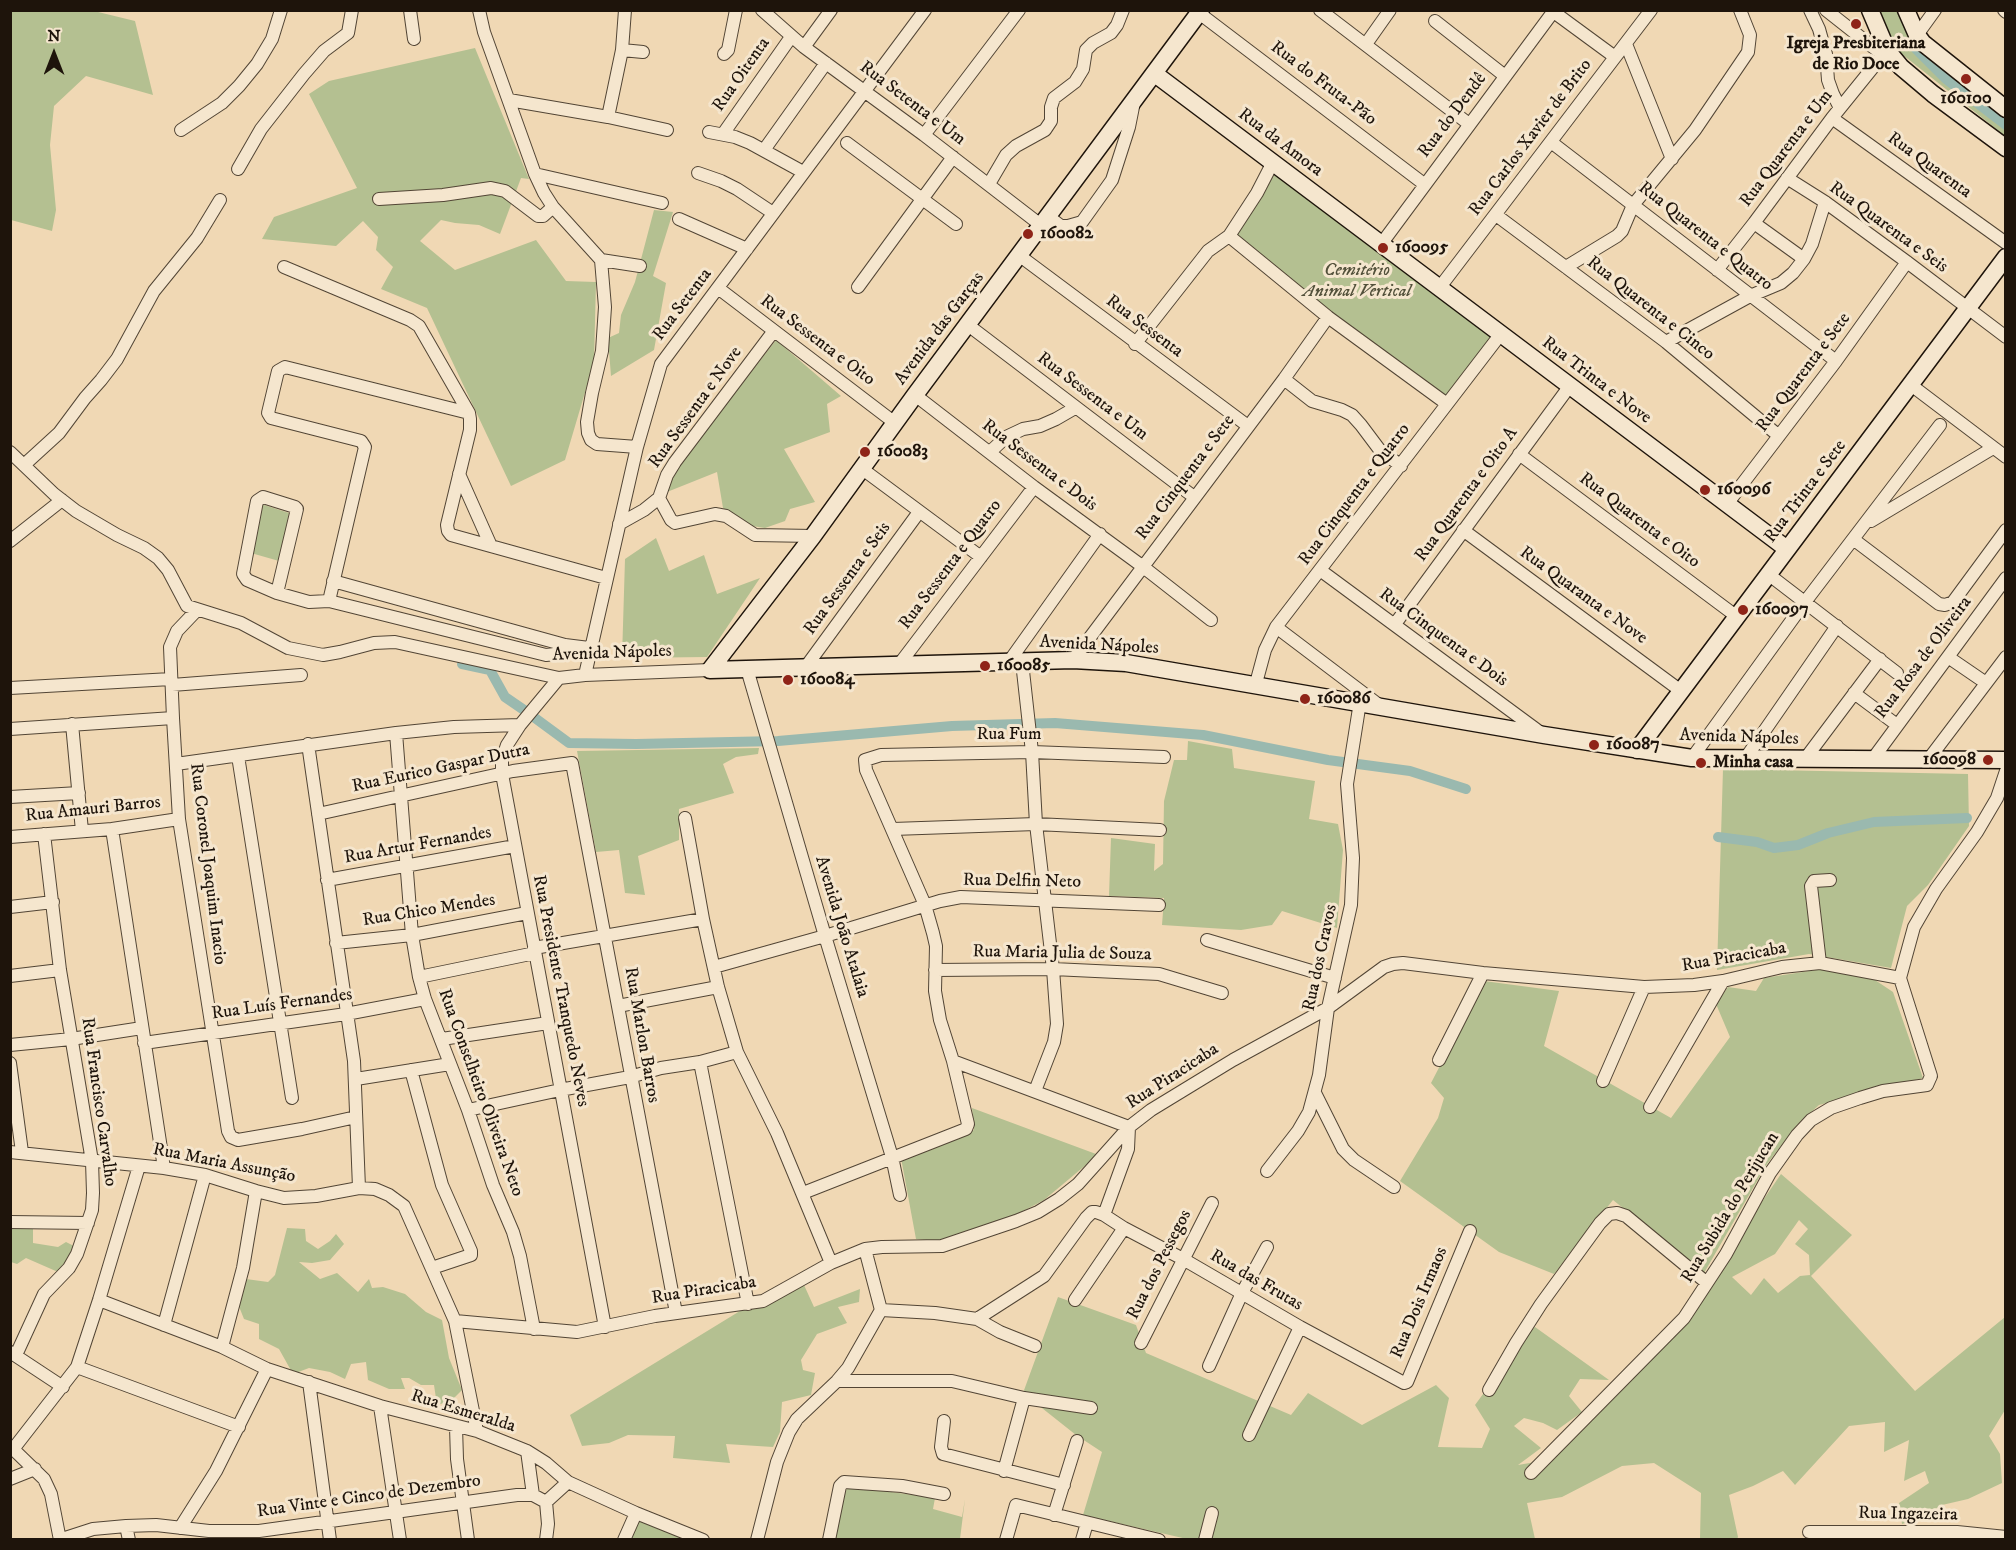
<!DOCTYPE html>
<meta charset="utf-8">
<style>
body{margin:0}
#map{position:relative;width:2016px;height:1550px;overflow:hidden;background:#f0d8b4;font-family:"IM FELL DW Pica",serif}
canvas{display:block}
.frame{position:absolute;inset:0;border:12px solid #1e140b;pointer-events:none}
.north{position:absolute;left:24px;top:24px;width:60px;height:60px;-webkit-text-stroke:4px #f5e6ce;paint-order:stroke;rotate:0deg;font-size:16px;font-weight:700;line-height:24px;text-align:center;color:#1e140b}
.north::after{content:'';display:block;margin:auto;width:21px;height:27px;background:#1e140b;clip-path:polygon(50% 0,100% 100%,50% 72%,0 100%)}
</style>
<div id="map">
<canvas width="2016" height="1550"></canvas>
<div class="frame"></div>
<div class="north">N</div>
</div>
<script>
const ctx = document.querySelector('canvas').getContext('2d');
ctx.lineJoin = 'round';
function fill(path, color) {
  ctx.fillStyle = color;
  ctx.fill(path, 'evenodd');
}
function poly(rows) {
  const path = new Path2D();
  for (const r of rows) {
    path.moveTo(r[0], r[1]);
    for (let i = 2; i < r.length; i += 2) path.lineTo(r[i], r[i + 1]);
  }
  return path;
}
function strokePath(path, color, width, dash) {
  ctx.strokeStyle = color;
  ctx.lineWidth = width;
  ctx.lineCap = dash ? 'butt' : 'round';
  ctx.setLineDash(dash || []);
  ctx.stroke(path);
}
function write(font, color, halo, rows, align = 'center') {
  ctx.font = font + ' "IM FELL DW Pica",serif';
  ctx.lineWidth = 6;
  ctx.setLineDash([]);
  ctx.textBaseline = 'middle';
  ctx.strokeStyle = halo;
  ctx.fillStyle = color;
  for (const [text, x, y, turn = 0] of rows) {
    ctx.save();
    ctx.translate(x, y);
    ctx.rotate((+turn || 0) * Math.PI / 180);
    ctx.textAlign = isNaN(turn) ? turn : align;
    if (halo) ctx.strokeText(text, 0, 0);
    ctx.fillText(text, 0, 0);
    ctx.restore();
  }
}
const green = poly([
 [10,11,94,11,135,21,153,95,86,76,54,106,50,145,56,210,52,231,11,220],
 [1872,11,1900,11,1918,41,2005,108,2005,136,1903,55,1878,27],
 [475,48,529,179,521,178,500,234,479,225,455,223,441,220,420,241,455,270,536,240,566,281,596,282,594,362,565,460,511,486,427,308,381,289,393,267,376,250,378,237,363,221,336,246,262,239,274,217,357,188,309,94,329,81],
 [1273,162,1500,335,1447,404,1229,236],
 [654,210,673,212,653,276,666,283,654,350,611,376,608,338,619,333,621,315,635,282],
 [776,340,841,396,827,404,830,432,784,449,815,502,790,509,785,521,765,528,752,526,723,508,717,472,667,492,672,474],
 [261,504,289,513,279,561,251,553],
 [656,538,669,571,704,555,717,594,760,578,707,657,622,658,625,559],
 [1188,741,1232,749,1234,768,1315,781,1309,819,1338,824,1343,850,1337,928,1282,911,1272,925,1241,930,1162,925,1164,898,1109,896,1111,838,1155,844,1154,871,1163,864,1164,801,1174,760,1187,760],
 [759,748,758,754,736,757,723,764,734,793,679,809,679,840,638,856,645,895,625,893,619,850,596,852,577,751],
 [1723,769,1968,774,1969,826,1928,885,1907,906,1891,968,1809,954,1717,970],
 [1822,969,1875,980,1893,992,1923,1078,1819,1105,1797,1125,1767,1164,1704,1273,1613,1200,1554,1274,1499,1252,1400,1181,1438,1118,1444,1098,1431,1083,1484,981,1559,991,1544,1046,1671,1118,1730,1037,1716,1004,1728,987,1756,991,1764,978],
 [972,1108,1096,1154,1087,1164,1044,1200,1014,1216,945,1239,931,1241,916,1239,901,1158,974,1130],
 [1781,1174,1852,1235,1811,1276,1915,1391,2005,1317,2005,1410,1989,1436,2000,1454,2002,1483,1968,1499,1942,1505,1921,1518,1902,1524,1899,1503,1929,1483,1925,1471,1904,1481,1909,1440,1884,1452,1885,1422,1849,1426,1795,1485,1783,1471,1753,1486,1729,1495,1738,1537,1737,1539,1700,1539,1701,1493,1654,1463,1622,1466,1562,1497,1527,1503,1535,1539,1187,1539,1083,1515,1102,1452,1076,1435,1023,1393,1058,1297,1136,1325,1146,1353,1291,1415,1308,1393,1362,1425,1436,1385,1449,1398,1438,1447,1482,1448,1490,1429,1475,1405,1497,1375,1516,1343,1535,1327,1609,1380,1580,1379,1569,1396,1582,1412,1557,1430,1543,1423,1524,1418,1514,1426,1541,1448,1518,1465,1553,1459,1648,1356,1722,1260],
 [1799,1220,1808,1229,1795,1244,1809,1255,1810,1275,1800,1276,1778,1293,1764,1278,1751,1295,1732,1277,1775,1254],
 [11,1222,33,1222,33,1243,58,1247,66,1242,76,1247,58,1272,26,1258,17,1264,11,1262],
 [287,1228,305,1229,306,1241,318,1249,330,1241,336,1234,344,1244,330,1260,312,1263,299,1262,320,1279,337,1273,358,1292,369,1279,372,1288,383,1287,405,1294,426,1312,442,1320,449,1358,462,1390,451,1401,437,1405,434,1385,421,1385,409,1378,401,1378,405,1389,389,1389,368,1380,366,1362,351,1364,345,1379,330,1372,309,1368,293,1374,279,1349,259,1339,259,1324,244,1319,238,1304,246,1279,268,1282,275,1275],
 [804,1285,814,1307,860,1289,859,1302,838,1307,847,1323,817,1334,801,1360,803,1370,815,1373,811,1395,782,1402,780,1432,773,1447,726,1444,730,1463,673,1458,675,1436,628,1435,609,1443,582,1446,570,1415,753,1303],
 [848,1486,935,1498,933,1509,962,1517,965,1499,960,1539,831,1540,833,1523],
 [640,1519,690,1540,629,1540]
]);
const canal = poly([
 [1916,49,1946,79,2006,125],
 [462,664,490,670,505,697,524,710],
 [535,718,569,743,636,744,778,741,952,726,1055,723,1203,735,1328,760,1410,771,1466,789],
 [1718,837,1757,842,1774,848,1798,845,1828,833,1874,822,1967,818]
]);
const street = poly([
 [410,10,414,39],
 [479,10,484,32,535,174,544,193,553,207,601,260,605,307,602,351,592,393,587,422,588,433,591,440,597,444,637,447],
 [762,10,804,47,924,135,1042,226],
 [1320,10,1469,124],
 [1551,10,1615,57],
 [1810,10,1819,29,1826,54,1828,80,1833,94,1840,108],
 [1826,10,1883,55],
 [2004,10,2006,12],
 [1199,13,1424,184],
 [1435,21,1505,76],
 [1917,35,1935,10],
 [1366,44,1390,10],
 [1626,44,1672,159],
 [804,47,831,10],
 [622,50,643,52],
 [724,54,728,50,736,10],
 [509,100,608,117,667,130],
 [608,117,622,50,625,10],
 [1832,118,2006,243],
 [181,130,222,103,239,86,257,64,272,39,281,10],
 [709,132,735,137,750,143,803,172],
 [723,134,791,37],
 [924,135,1019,10],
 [1551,142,1836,361],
 [847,143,956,224],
 [764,150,826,63],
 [238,169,261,129,304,74,324,51,348,33,352,10],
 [698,173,721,181,737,189,773,213],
 [535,174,662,203],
 [1787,178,1825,202,1907,262,2006,337],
 [989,184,1006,155,1016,146,1045,130,1051,121,1051,107,1054,98,1075,82,1083,69,1086,50,1093,43,1111,33,1117,25,1123,10],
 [379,199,443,195,491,188,505,191,538,216,543,216,553,207],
 [1496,215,1666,342,1779,436],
 [1049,217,1061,226,1068,226,1082,222,1112,180,1129,127,1134,102],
 [679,219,747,249],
 [1754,223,1804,259],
 [1229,236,1328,317,1447,404],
 [1382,243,1553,12],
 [1020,256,1248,426],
 [601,260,640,266],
 [284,267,410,320,419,326,469,413,470,419,470,430,447,525,448,531,451,535,606,578],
 [1566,267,1617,236,1622,231,1633,205,1695,130,1748,52,1750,35,1740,10],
 [1717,270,1754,223,1832,118,1887,50],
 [858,287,953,157],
 [1440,287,1651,10],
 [718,288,895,423],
 [968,325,1194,497],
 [1666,342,1750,296,1781,283,1793,273,1804,259,1812,244,1825,202],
 [1135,344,1208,251,1229,236,1257,193,1273,162],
 [1284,379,1312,401,1342,410,1352,415,1361,425,1379,449,1401,466],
 [1911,385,2006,457],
 [915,395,1034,487,1142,566,1211,620],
 [10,452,54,494,76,511,117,535,144,548,158,558,168,570,187,606,241,623,288,648,323,655,340,652,374,643,395,642,559,678,585,675,710,670],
 [990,452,1006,437,1023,429,1040,426,1056,419,1075,408],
 [1519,454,1736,616],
 [24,465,59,433,85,398,101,380,117,359,154,291,197,238,220,200],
 [861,468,981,557],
 [459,474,491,546],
 [659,498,671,520,675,523,715,514,726,516,755,535,813,536],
 [1727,504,1836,361,1907,262],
 [1871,521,1993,448],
 [619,524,644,510,659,498,667,475,675,462,773,332],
 [1463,530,1681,691],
 [1853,539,1939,604,1945,605,1953,602,2006,530],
 [10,541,62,500],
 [1320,570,1541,733],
 [1768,574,1897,673],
 [333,581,565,645,589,648],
 [277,593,297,509,295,507,263,497,257,501,243,574,247,580,277,593,309,602,329,601,546,655,555,654,565,645],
 [329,601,365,447,361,441,271,418,268,413,278,371,285,367,469,413],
 [197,610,177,631,170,647,173,718,179,819,228,1131,231,1137,238,1140,302,1129,356,1117],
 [1395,624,1569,387],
 [1276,627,1379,705],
 [1948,657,1986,683],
 [1073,660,1284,379,1328,317],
 [1022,662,1032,752,1036,824,1053,969,1057,1024,1054,1042,1035,1091],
 [1008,663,1100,534],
 [898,666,1034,487],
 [805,668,919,512],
 [747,669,825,936,892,1157,900,1195],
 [585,675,637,447,661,364,925,10],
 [559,678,520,725,507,745,502,760,502,774,605,1327],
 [172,685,301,675],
 [1255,687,1265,650,1276,627,1500,335],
 [10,688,171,679],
 [1854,693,1897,725],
 [72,724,82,831],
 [10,729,173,718],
 [396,733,412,935,419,977,425,999,468,1110,493,1185,513,1232,520,1256,534,1329],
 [308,744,354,1061,359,1188],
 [238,756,292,1098],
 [1692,758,1805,602,1940,425],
 [1745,759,1837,626],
 [1805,759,1880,659],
 [1872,760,2006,578],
 [1928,760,2006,657],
 [176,764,396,733,454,727,520,725],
 [10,797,79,793],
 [318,814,513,771,572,763,676,1313],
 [685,818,703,919,718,987,737,1052,777,1133,831,1263],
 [112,829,164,1168],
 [893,829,1036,824,1160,830],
 [10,837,112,829,179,819],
 [327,880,515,846],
 [10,907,53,902],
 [1207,940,1335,978],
 [336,943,412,935,527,913],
 [534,948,703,919],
 [1820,963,1811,886,1814,881,1830,880],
 [714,967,825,936,940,901,961,897,1159,905],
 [935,970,1053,969,1159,974,1222,993],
 [10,976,60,970],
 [419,977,535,953],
 [618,1006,718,987],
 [442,1039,548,1023],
 [144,1043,346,1014,425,999],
 [10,1045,71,1039,142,1028],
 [1439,1060,1483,973],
 [953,1061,1129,1127],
 [700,1062,748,1304],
 [10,1063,22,1152],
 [411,1070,442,1185,471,1251,471,1255,432,1268],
 [356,1079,450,1064],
 [1603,1081,1644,987],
 [1315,1093,1343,1149,1354,1160,1394,1187],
 [1650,1107,1723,981],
 [468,1110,560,1090,630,1077,661,1068,700,1062,737,1052],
 [10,1152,164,1168,205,1175,256,1191,284,1198,316,1196,359,1188,375,1189,389,1195,404,1206,455,1321,477,1431],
 [1267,1171,1298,1131,1309,1112,1319,1075,1328,1008,1351,905,1353,858,1347,784,1360,702],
 [803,1193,966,1129,968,1124,953,1061,940,1020,935,991,936,946,933,933,925,905,866,770,865,760,881,755,1032,752,1164,757],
 [1104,1215,1128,1149,1129,1127],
 [10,1222,88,1223],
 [99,1300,222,1347,267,1369,380,1406,477,1431,527,1451,546,1463,568,1482,636,1513,703,1540],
 [1075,1300,1124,1228],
 [881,1310,935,1313,977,1319,1000,1332,1035,1346],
 [977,1319,1044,1276,1086,1218,1092,1212,1096,1212,1104,1215,1124,1228,1183,1259,1300,1327,1404,1383,1407,1382,1470,1231],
 [455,1321,577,1332,655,1316,763,1301,831,1263,865,1249,882,1247,942,1246,1016,1221,1038,1212,1059,1199,1078,1184,1129,1127,1151,1110,1233,1060,1328,1008,1384,967,1393,964,1403,963,1483,973,1644,987,1694,985,1723,981,1782,967,1820,963,1900,978],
 [164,1325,205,1175],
 [1141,1343,1212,1203],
 [222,1347,243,1268,256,1191],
 [10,1352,63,1387],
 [16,1355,44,1294,69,1268,77,1254,92,1210,93,1193,92,1161,60,970,44,834],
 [1209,1366,1242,1293,1267,1247],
 [77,1367,239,1427],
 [837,1381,952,1381,1024,1398,1091,1408],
 [309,1382,330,1540],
 [1489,1390,1516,1343,1541,1304,1600,1223,1609,1214,1617,1213,1626,1216,1707,1283],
 [380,1406,400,1540],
 [944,1421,941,1447,943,1454,1064,1485],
 [456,1427,457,1459,468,1540],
 [1249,1435,1300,1327],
 [10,1446,44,1479,51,1494,60,1540],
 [14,1448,77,1367,99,1300,139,1166],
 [527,1451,533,1495],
 [1004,1471,1024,1398],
 [1531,1473,1684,1318,1726,1254,1770,1173,1797,1135,1811,1120,1831,1108,1860,1098,1883,1091,1927,1085,1931,1076,1900,978,1914,927,1936,889,1977,832,1997,798,2006,771],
 [10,1479,35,1469],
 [1054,1515,1077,1441],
 [126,1526,129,1540],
 [180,1528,216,1471,267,1369],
 [1809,1532,1957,1532,2006,1537],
 [59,1540,93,1529,126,1526,156,1525,209,1531,259,1531,517,1495,533,1495,546,1502,568,1482],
 [546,1540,548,1524,546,1502],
 [624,1540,636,1513],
 [757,1540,777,1462,789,1432,797,1419,837,1381,848,1368,881,1310,865,1249],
 [829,1540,840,1486,844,1482,902,1486,944,1494],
 [1006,1540,1016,1505,1159,1540],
 [1082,1540,1087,1523],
 [1205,1540,1212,1513]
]);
const secondary = poly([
 [1870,10,1887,50,1901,67,1933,94,2006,148],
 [1906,10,1917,35,1923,43,2006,109],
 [1155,74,1787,549],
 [710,670,1073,660,1126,663,1544,735,1692,758,2006,760],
 [710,670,813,536,915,395,1201,10],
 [1637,750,2006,257]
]);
const markers = [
 [1856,24,6,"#8f2418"],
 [1966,79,6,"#8f2418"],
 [1028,234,6,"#8f2418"],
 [1383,248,6,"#8f2418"],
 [865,452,6,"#8f2418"],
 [1705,490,6,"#8f2418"],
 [1743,610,6,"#8f2418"],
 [985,666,6,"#8f2418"],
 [788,680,6,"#8f2418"],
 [1305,699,6,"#8f2418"],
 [1594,745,6,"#8f2418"],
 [1988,760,6,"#8f2418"],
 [1701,763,6,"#8f2418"]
];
const poiNames = [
 ["Igreja Presbiteriana",1856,44,"center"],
 ["de Rio Doce",1856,65,"center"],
 ["160100",1966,99,"center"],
 ["160082",1040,234],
 ["160095",1395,248],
 ["160083",877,452],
 ["160096",1717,490],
 ["160097",1755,610],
 ["160085",997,666],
 ["160084",800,680],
 ["160086",1317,699],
 ["160087",1606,745],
 ["160098",1976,760,"right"],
 ["Minha casa",1713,763]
];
const streetNames = [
 ["Rua Oitenta",742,75,-55],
 ["Rua do Fruta-Pão",1323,84,37],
 ["Rua Setenta e Um",912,104,37],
 ["Rua do Dendê",1453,116,-53],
 ["Rua Carlos Xavier de Brito",1531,138,-53],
 ["Rua da Amora",1280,143,37],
 ["Rua Quarenta e Um",1787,149,-53],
 ["Rua Quarenta",1929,166,36],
 ["Rua Quarenta e Seis",1888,228,36],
 ["Rua Quarenta e Quatro",1705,237,38],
 ["Rua Setenta",683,305,-53],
 ["Rua Quarenta e Cinco",1650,309,38],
 ["Rua Sessenta",1144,327,37],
 ["Avenida das Garças",940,329,-53],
 ["Rua Sessenta e Oito",817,341,37],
 ["Rua Quarenta e Sete",1804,373,-53],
 ["Rua Trinta e Nove",1596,381,37],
 ["Rua Sessenta e Um",1092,397,37],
 ["Rua Sessenta e Nove",696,408,-54],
 ["Rua Sessenta e Dois",1039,466,37],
 ["Rua Cinquenta e Sete",1186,478,-53],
 ["Rua Trinta e Sete",1806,492,-53],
 ["Rua Cinquenta e Quatro",1355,495,-53],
 ["Rua Quarenta e Oito A",1467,495,-54],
 ["Rua Quarenta e Oito",1639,521,37],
 ["Rua Sessenta e Quatro",951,565,-53],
 ["Rua Sessenta e Seis",848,579,-54],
 ["Rua Quaranta e Nove",1583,596,36],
 ["Rua Cinquenta e Dois",1443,638,36],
 ["Avenida Nápoles",1099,646,3],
 ["Avenida Nápoles",612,654,-2],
 ["Rua Rosa de Oliveira",1924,658,-53],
 ["Rua Fum",1009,735],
 ["Avenida Nápoles",1739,738,2],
 ["Rua Eurico Gaspar Dutra",441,769,-12],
 ["Rua Amauri Barros",93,810,-6],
 ["Rua Artur Fernandes",418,846,-10],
 ["Rua Coronel Joaquim Inacio",207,864,83],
 ["Rua Delfin Neto",1022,882,1],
 ["Rua Chico Mendes",429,911,-9],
 ["Avenida João Atalaia",841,927,73],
 ["Rua Maria Julia de Souza",1062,954,1],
 ["Rua dos Cravos",1321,958,-78],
 ["Rua Piracicaba",1734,958,-10],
 ["Rua Presidente Tranquedo Neves",560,991,79],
 ["Rua Luís Fernandes",282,1005,-8],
 ["Rua Marlon Barros",641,1035,80],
 ["Rua Piracicaba",1173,1077,-33],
 ["Rua Conselheiro Oliveira Neto",480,1093,70],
 ["Rua Francisco Carvalho",98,1102,82],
 ["Rua Maria Assunção",224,1164,11],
 ["Rua Subida do Perijucan",1731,1208,-59],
 ["Rua dos Pessegos",1160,1265,-63],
 ["Rua das Frutas",1256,1281,30],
 ["Rua Piracicaba",704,1291,-9],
 ["Rua Dois Irmaos",1420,1303,-67],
 ["Rua Esmeralda",463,1412,17],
 ["Rua Vinte e Cinco de Dezembro",369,1497,-8],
 ["Rua Ingazeira",1908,1515,1]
];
const parkNames = [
 ["Cemitério",1357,271],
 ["Animal Vertical",1357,292]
];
fill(green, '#b4c091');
strokePath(canal, '#9ab9af', 10);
strokePath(street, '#524535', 14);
strokePath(secondary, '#1e140b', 19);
strokePath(street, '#f5e6ce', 12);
strokePath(secondary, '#f5e6ce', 16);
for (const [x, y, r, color] of markers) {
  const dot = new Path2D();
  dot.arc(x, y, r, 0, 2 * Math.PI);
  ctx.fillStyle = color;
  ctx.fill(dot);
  strokePath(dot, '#f5e6ce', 2);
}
write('bold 18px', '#1e140b', '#f5e6ce', poiNames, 'left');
write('18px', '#1e140b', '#f5e6ce', streetNames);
write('italic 18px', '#52503a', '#f5e6ce', parkNames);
</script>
